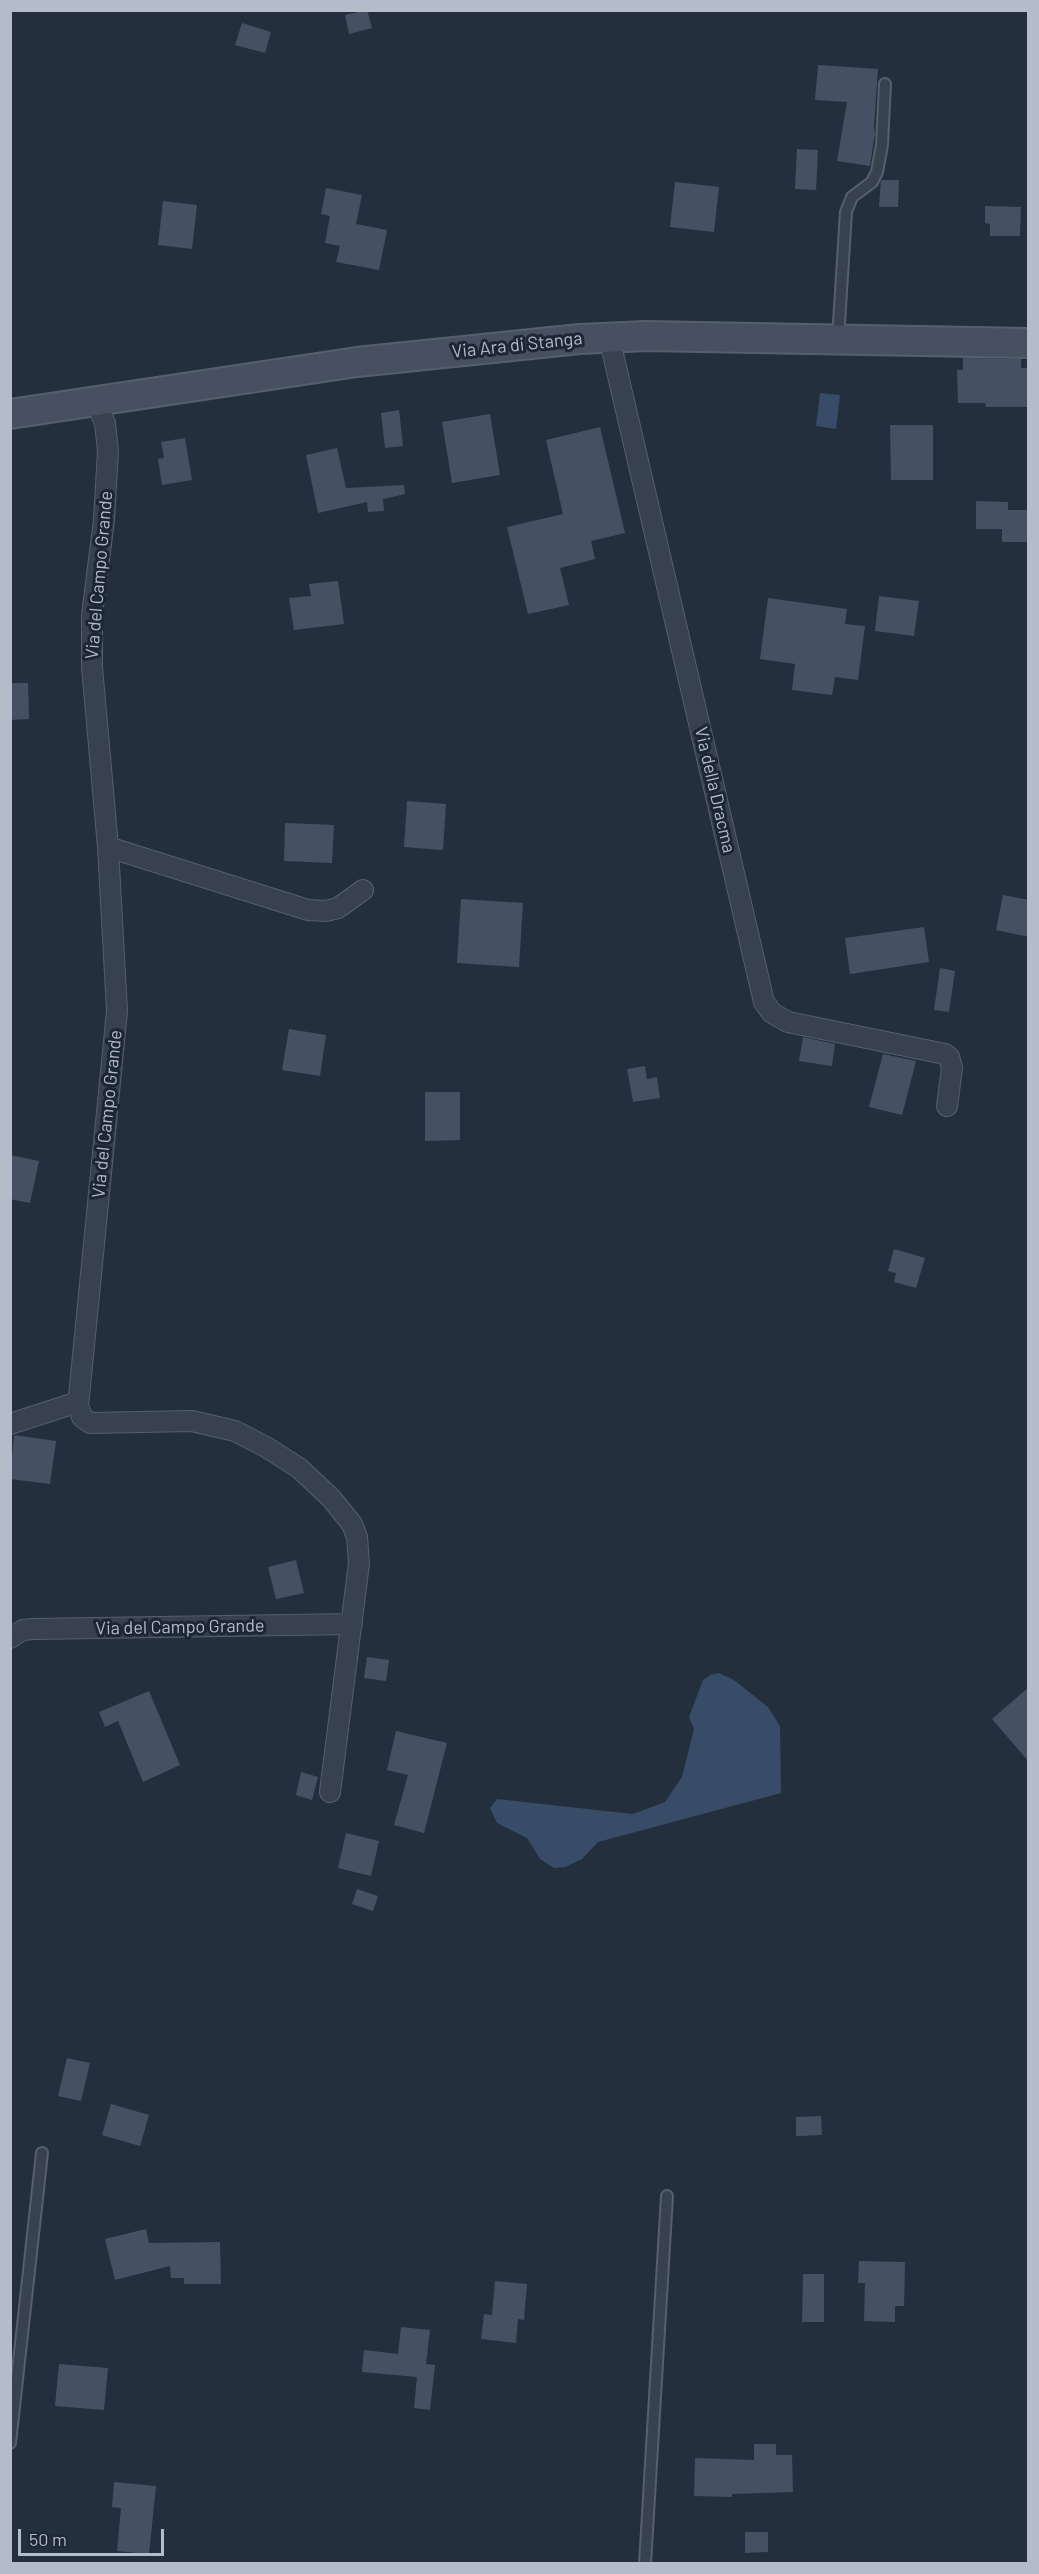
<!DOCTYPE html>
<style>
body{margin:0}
#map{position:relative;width:1039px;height:2574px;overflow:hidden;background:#242f3e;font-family:Barlow,sans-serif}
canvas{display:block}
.frame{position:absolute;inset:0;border:12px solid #b4bcc9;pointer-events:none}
.scale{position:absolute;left:18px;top:2529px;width:146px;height:27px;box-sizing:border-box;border:3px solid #b4bcc9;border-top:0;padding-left:8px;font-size:18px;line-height:21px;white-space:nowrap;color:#b4bcc9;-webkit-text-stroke:4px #1d2633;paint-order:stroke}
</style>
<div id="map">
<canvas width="1039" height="2574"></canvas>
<div class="frame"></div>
<div class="scale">50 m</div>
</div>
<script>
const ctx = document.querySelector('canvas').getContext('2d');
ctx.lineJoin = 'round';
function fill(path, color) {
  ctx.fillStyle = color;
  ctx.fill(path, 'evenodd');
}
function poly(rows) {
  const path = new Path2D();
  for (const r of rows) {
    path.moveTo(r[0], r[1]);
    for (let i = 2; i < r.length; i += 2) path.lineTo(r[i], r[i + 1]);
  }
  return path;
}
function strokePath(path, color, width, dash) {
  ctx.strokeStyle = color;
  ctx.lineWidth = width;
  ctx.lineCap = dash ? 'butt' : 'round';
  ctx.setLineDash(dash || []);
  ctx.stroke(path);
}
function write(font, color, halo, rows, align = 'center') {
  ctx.font = font + ' Barlow,sans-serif';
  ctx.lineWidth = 6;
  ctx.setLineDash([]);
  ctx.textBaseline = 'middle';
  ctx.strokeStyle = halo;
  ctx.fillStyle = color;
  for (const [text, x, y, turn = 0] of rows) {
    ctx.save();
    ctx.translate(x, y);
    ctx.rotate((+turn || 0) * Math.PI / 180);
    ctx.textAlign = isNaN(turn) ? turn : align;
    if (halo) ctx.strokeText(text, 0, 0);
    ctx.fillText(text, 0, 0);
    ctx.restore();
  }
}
const water = poly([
 [820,393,840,395,836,429,816,426],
 [719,1673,734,1680,768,1707,780,1726,781,1793,598,1842,582,1859,565,1867,554,1868,540,1859,527,1838,497,1823,490,1808,497,1799,633,1814,665,1802,682,1777,694,1729,689,1717,703,1680,710,1675]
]);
const building = poly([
 [367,10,372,28,349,34,345,15],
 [242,23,271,32,265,53,235,45],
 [818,65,878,69,874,126,875,133,870,166,837,161,847,102,815,100],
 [797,149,818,150,816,190,795,189],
 [881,180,899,180,898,207,879,207],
 [675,182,719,187,714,232,670,227],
 [326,188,362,195,356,224,387,230,379,270,336,262,340,246,325,243,330,216,321,214],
 [163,201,197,205,192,249,158,245],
 [985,206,1021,207,1020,236,990,236,990,224,985,223],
 [963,358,1021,359,1021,368,1029,368,1029,407,986,407,985,403,958,403,957,370,963,370],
 [399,410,403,446,385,448,381,413],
 [490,414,500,475,452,483,442,422],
 [890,425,933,425,933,480,891,480],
 [600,427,625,533,591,541,595,559,560,568,569,605,528,614,507,527,563,514,546,440],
 [185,438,192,480,162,485,158,459,164,458,161,442],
 [337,448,346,488,404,485,405,494,383,499,384,511,368,512,367,502,318,513,306,455],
 [976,501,1008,502,1008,510,1029,510,1029,542,1002,542,1002,529,976,529],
 [338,581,344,624,294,630,289,598,311,596,309,584],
 [879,596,919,601,914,636,875,631],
 [768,598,847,609,845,624,865,626,858,680,835,677,832,695,792,690,795,664,760,659],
 [10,683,28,683,29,719,10,720],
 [407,801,446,804,443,850,404,847],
 [285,823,334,825,332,863,284,861],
 [1003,895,1029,900,1029,937,996,930],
 [461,899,523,903,519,967,457,963],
 [924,927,929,962,850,974,845,938],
 [940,968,955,971,949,1012,934,1010],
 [289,1029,326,1035,320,1076,282,1070],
 [803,1037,835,1044,832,1066,799,1061],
 [883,1054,916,1061,902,1115,869,1107],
 [645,1066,647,1079,657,1077,660,1098,633,1102,627,1069],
 [425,1092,460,1092,460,1140,425,1141],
 [10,1155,39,1161,30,1203,10,1199],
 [894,1249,925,1258,916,1288,894,1282,896,1273,888,1271],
 [14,1435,56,1441,50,1484,10,1479],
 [296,1560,304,1593,276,1599,268,1567],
 [367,1657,389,1660,386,1681,364,1678],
 [1029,1687,1029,1762,992,1719],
 [149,1691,180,1765,143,1782,118,1721,105,1727,99,1712],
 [396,1731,447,1743,424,1833,394,1825,408,1775,387,1770],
 [301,1772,318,1777,312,1800,296,1795],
 [346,1833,379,1841,371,1876,338,1868],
 [357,1889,378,1896,373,1911,352,1904],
 [67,2058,90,2063,81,2101,58,2096],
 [111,2104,149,2115,140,2146,102,2135],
 [821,2116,822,2135,796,2136,796,2117],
 [146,2229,149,2243,220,2242,221,2284,184,2284,184,2278,171,2278,170,2266,115,2280,105,2239],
 [859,2261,905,2262,904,2306,895,2306,895,2322,864,2321,865,2283,858,2283],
 [803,2274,824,2274,824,2322,802,2322],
 [495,2281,527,2284,524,2320,518,2319,516,2343,481,2339,484,2314,492,2315],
 [401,2327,430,2330,426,2364,435,2365,430,2410,414,2408,417,2377,362,2372,364,2350,398,2354],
 [59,2364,108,2368,104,2410,55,2406],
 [754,2444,776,2444,776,2455,792,2455,793,2492,732,2494,732,2497,694,2496,695,2458,754,2460],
 [114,2482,156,2486,149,2554,117,2551,121,2508,112,2507],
 [745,2532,768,2532,768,2552,745,2553]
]);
const lane = poly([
 [838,339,846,212,852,197,872,182,877,172,882,145,885,84],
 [10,2443,42,2153],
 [645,2564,667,2196]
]);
const street = poly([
 [609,337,764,1002,772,1013,788,1022,945,1054,949,1057,952,1068,947,1106],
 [96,402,105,423,108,451,104,520,92,615,92,667,108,847,117,1011,78,1406,82,1417,90,1423,192,1421,235,1431,266,1447,299,1468,331,1498,352,1524,357,1537,359,1563,330,1792],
 [108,847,308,910,326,911,338,908,363,890],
 [10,1424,78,1402],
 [10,1638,23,1630,33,1629,352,1624]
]);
const secondary = poly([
 [10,414,357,362,580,339,646,336,1028,343]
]);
const streetNames = [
 ["Via Ara di Stanga",517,345,-6],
 ["Via del Campo Grande",99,575,-85],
 ["Via della Dracma",715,790,77],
 ["Via del Campo Grande",107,1114,-84],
 ["Via del Campo Grande",180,1627,-1]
];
fill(water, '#394c67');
fill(building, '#455162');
strokePath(lane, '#565f6c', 14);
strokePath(street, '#565f6c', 22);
strokePath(secondary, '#565f6c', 32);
strokePath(lane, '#38414e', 10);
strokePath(street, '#38414e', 20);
strokePath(secondary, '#465061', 28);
write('18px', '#b4bcc9', '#1d2633', streetNames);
</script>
